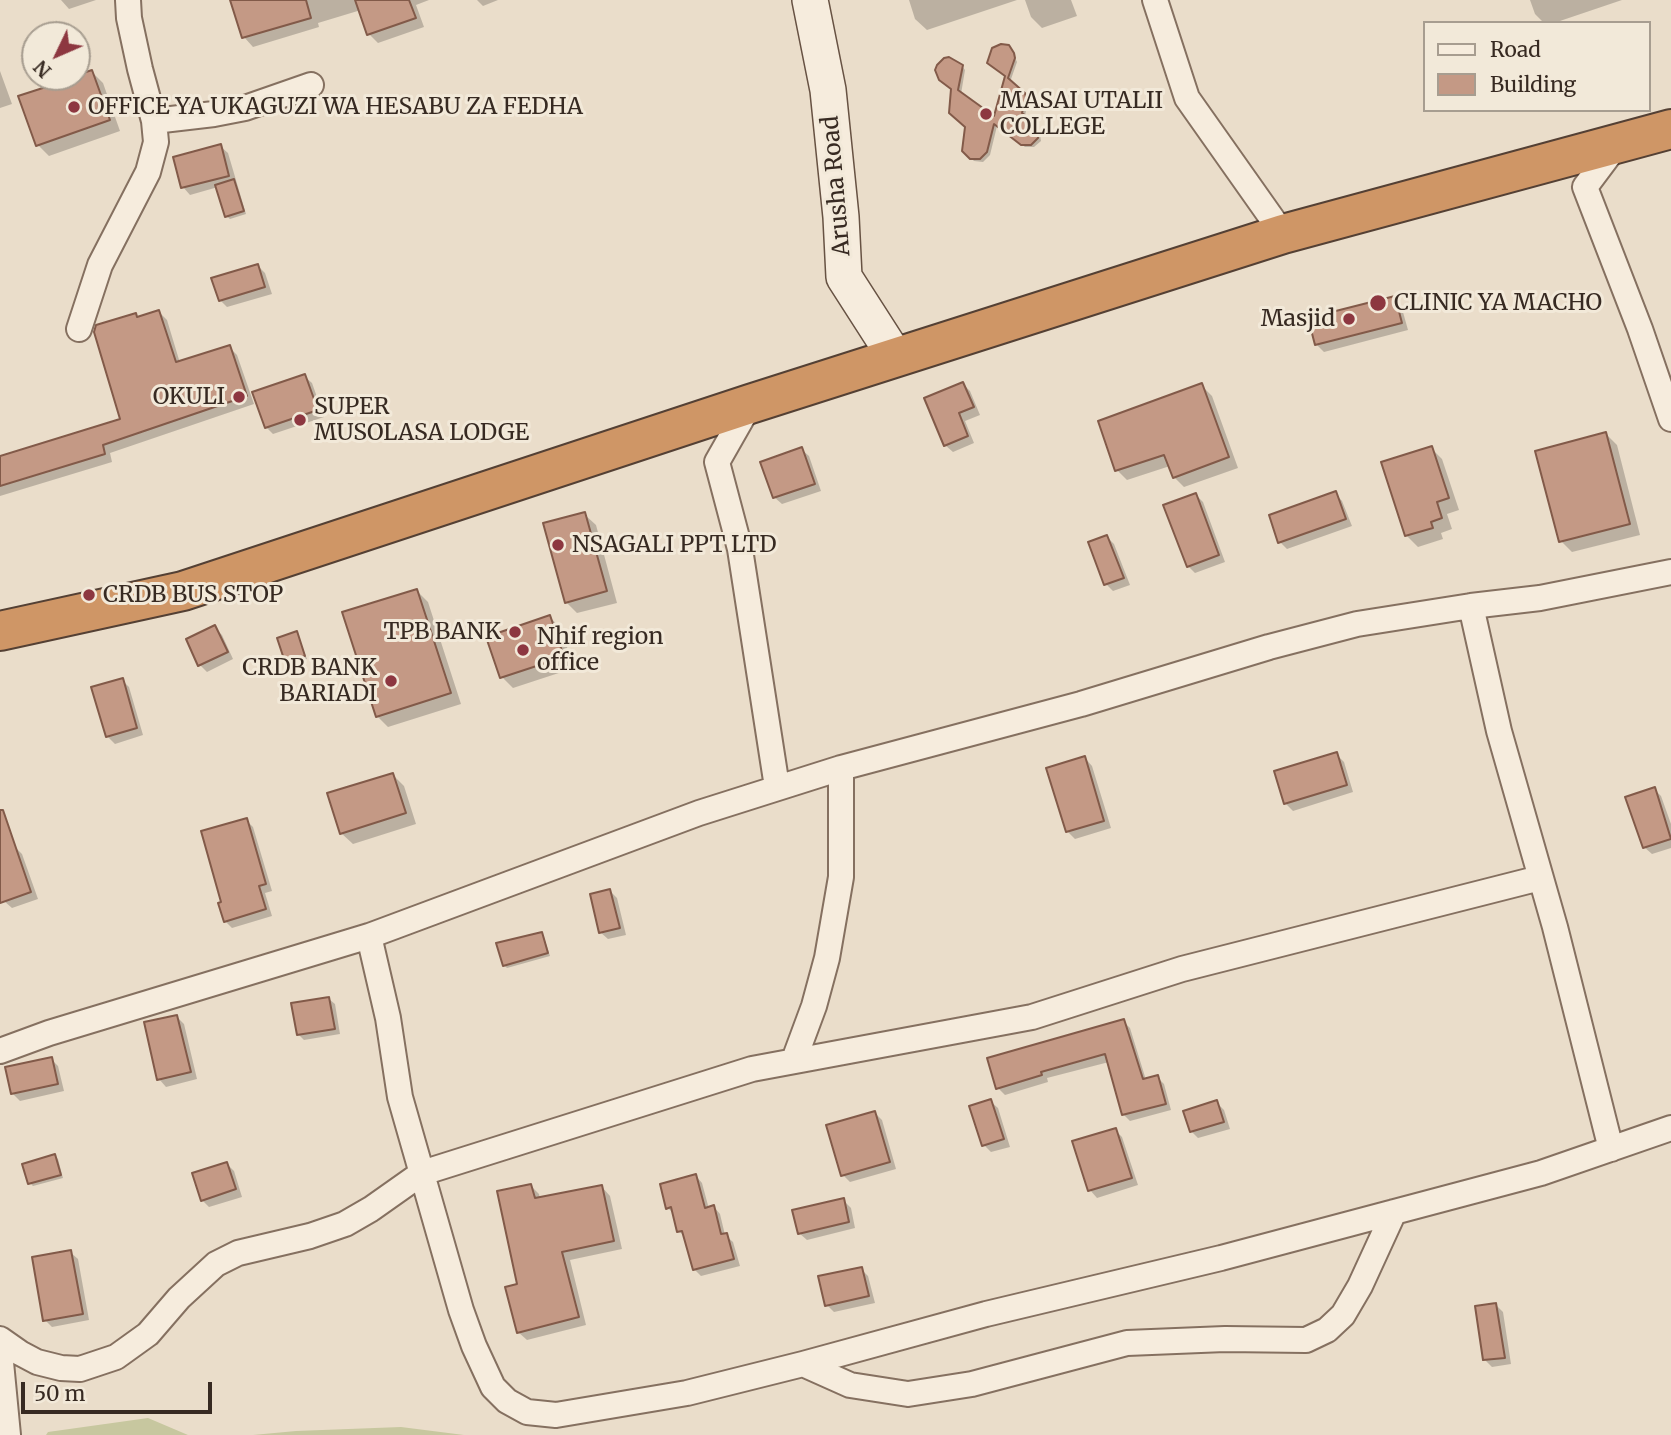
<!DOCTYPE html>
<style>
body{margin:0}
#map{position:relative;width:1671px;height:1435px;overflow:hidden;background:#eaddca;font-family:Merriweather,serif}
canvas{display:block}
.legend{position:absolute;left:1423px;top:21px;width:228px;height:91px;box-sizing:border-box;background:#f2e9d9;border:2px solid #a79d90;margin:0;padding:9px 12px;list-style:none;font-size:21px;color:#372a22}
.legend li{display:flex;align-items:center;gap:14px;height:35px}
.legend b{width:35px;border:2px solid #a79d90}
.north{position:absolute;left:21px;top:21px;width:70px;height:70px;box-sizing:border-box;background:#f2e9d9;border:2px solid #a79d90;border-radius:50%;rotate:226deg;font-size:19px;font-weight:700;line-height:28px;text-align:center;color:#372a22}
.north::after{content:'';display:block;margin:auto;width:24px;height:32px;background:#8d3740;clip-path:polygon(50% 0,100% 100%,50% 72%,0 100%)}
.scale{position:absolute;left:21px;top:1382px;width:191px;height:32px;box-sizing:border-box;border:4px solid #372a22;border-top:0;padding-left:9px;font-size:21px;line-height:24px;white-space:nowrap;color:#372a22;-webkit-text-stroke:5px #f2e9d9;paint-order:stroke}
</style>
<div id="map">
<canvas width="1671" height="1435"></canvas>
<ul class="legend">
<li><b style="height:9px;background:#f6ecdd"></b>Road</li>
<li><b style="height:19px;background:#c49985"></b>Building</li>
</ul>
<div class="north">N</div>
<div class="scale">50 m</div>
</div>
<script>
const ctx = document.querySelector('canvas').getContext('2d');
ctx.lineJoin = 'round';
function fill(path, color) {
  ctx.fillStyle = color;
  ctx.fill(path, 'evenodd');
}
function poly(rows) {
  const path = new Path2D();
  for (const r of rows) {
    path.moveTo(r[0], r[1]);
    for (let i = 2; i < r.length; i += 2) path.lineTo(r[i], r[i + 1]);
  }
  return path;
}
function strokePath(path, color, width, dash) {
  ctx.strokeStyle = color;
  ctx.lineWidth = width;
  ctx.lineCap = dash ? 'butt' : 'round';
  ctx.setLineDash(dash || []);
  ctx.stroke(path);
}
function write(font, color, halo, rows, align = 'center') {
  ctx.font = font + ' Merriweather,serif';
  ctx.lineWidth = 6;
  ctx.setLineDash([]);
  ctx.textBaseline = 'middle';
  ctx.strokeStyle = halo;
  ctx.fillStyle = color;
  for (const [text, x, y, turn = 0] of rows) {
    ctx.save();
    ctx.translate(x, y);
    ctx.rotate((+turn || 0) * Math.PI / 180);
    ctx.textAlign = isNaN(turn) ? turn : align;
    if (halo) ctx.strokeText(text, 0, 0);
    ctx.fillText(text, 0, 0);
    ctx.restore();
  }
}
const green = poly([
 [148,1418,188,1435,46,1435,48,1432],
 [401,1427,464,1435,253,1435,296,1431]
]);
const shadow = poly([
 [61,0,96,0,69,9],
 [232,0,429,0,416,5,424,27,378,43,369,34,361,10,318,23,319,27,253,47,244,37],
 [477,0,498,0,483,6],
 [909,0,1017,0,927,30,915,19],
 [1025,0,1071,0,1077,16,1042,28,1031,17],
 [1530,0,1622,0,1554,23,1544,23,1535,14],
 [1012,51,1017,62,1010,82,1028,98,1025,117,1039,129,1041,141,1034,147,1025,147,997,126,990,155,983,162,974,161,964,151,967,127,951,112,962,66,965,70,961,94,995,119],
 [0,71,12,104,0,108],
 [92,72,103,83,120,131,49,156,38,145],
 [220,146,228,153,246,214,230,219,226,216,218,187,190,195,183,187],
 [258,266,265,273,272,294,227,307,220,300],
 [1394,298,1401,305,1408,330,1324,352,1317,345,1310,319],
 [159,312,167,320,180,363,229,347,237,355,254,404,110,453,112,462,0,496,0,459,122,420,136,315,139,319],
 [304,376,312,383,324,417,273,434,266,427],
 [963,384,970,391,980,415,965,421,974,443,953,452,945,445],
 [1202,386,1212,396,1238,468,1184,487,1174,477,1170,466,1127,480,1117,470],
 [1606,434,1617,445,1640,535,1572,552,1561,541],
 [1431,448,1442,459,1459,510,1447,514,1452,529,1441,533,1443,539,1418,547,1407,536,1383,463],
 [801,449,809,456,821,491,782,504,774,497],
 [1335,493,1342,501,1352,526,1287,549,1280,542],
 [1196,495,1203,502,1225,562,1195,573,1188,566],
 [584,514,596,525,617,603,577,613,566,602],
 [1107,537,1114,544,1130,585,1113,591,1106,584],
 [417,591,428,602,461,704,388,727,377,716],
 [550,617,561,629,574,668,513,688,502,677],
 [215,628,222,635,233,659,207,672,200,665],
 [297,633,307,659,290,665,279,639],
 [122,680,129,687,143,735,115,744,108,737,93,688],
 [1336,754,1344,762,1353,792,1293,811,1285,803],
 [1085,758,1092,766,1111,828,1075,839,1068,832],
 [392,774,404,786,416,824,353,844,341,833],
 [1654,789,1661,796,1671,824,1671,848,1652,854,1644,847],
 [246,820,253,827,272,891,265,893,272,916,232,928,225,921,223,903],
 [15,847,22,854,38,899,12,908,4,901,0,887,0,852],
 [610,891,617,898,626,935,608,939,600,932],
 [541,934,544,937,550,956,507,968,504,965],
 [329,999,335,1004,340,1034,304,1040,298,1034],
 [177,1017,184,1024,197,1079,166,1087,159,1079],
 [1123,1021,1130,1028,1146,1080,1157,1077,1164,1084,1171,1110,1130,1121,1123,1114,1109,1062,1047,1078,1048,1082,1005,1095,998,1088],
 [51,1059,58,1066,64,1091,20,1101,12,1093],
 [990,1101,998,1108,1010,1147,991,1152,984,1145],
 [1216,1102,1224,1110,1230,1129,1198,1138,1191,1131],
 [875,1113,882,1120,896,1169,850,1182,843,1175],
 [1115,1130,1122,1137,1138,1185,1097,1198,1090,1190],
 [55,1156,58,1159,63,1178,33,1186,30,1183],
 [227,1164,234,1171,242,1197,209,1207,202,1200],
 [696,1176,702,1183,709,1209,714,1207,720,1214,725,1235,733,1242,740,1266,701,1276,694,1269,686,1238,679,1231,675,1215,668,1208],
 [531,1186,539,1194,540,1199,602,1187,610,1196,622,1249,570,1260,586,1325,527,1340,518,1332,519,1286],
 [843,1200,851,1208,855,1228,807,1240,799,1233],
 [70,1252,78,1259,89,1320,52,1327,45,1320],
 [861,1269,868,1276,875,1303,834,1312,827,1305],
 [1496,1305,1503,1312,1511,1364,1492,1367,1485,1360]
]);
const building = poly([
 [230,0,306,0,311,18,242,38,230,0],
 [355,0,409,0,416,18,367,35,355,0],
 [1001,44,1009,45,1014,53,1015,58,1008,78,1025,93,1026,98,1022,113,1036,123,1038,128,1038,138,1031,145,1021,145,994,124,987,152,980,159,970,159,962,151,965,127,949,113,951,89,939,80,935,70,937,65,944,58,949,57,963,65,958,90,994,116,1005,76,987,63,992,48,1001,44],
 [92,70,110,120,36,146,18,96,77,77,77,75,92,70],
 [221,144,229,176,181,188,173,157,221,144],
 [234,179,244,211,225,217,215,185,234,179],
 [258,264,265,287,219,301,211,278,258,264],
 [1395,296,1402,323,1315,345,1308,318,1395,296],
 [159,310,176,362,230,345,247,396,103,445,105,454,0,486,0,456,120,419,94,332,96,325,136,313,137,317,159,310],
 [305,374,318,410,265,428,252,392,305,374],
 [963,382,974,407,959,413,968,436,944,446,924,398,963,382],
 [1202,383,1229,457,1173,478,1164,455,1115,471,1098,421,1202,383],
 [1606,432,1630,524,1559,542,1535,451,1606,432],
 [1432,446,1449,498,1437,502,1442,518,1431,522,1433,528,1405,536,1381,462,1432,446],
 [802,447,815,484,773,498,760,462,802,447],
 [1336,491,1346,519,1278,543,1269,515,1336,491],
 [1196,493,1219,555,1187,567,1163,505,1196,493],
 [585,512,607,591,565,603,543,523,585,512],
 [1107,535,1124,578,1104,585,1088,542,1107,535],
 [417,589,451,693,376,717,342,612,417,589],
 [550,615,564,657,500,678,486,637,550,615],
 [215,625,228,652,198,666,186,639,215,625],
 [297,631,305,656,285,662,277,638,297,631],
 [123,678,137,728,106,737,91,687,123,678],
 [1337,752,1347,785,1284,804,1274,771,1337,752],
 [1085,756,1104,821,1066,832,1046,768,1085,756],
 [393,773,406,813,340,834,327,793,393,773],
 [1655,787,1671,839,1643,848,1625,797,1655,787],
 [0,810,3,810,31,892,0,903,0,810],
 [247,818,266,884,259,886,266,909,224,922,218,903,221,902,201,831,247,818],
 [610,889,620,928,599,933,590,894,610,889],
 [542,932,548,953,503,966,496,943,542,932],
 [329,997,335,1029,297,1035,291,1003,329,997],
 [177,1015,191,1072,157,1080,144,1022,177,1015],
 [1124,1019,1143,1079,1158,1075,1166,1104,1122,1115,1105,1054,1041,1072,1042,1075,996,1089,987,1058,1124,1019],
 [52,1057,58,1084,11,1094,5,1067,52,1057],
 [991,1099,1004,1139,982,1146,969,1106,991,1099],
 [1217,1100,1224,1122,1190,1132,1183,1111,1217,1100],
 [875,1111,890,1162,841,1176,826,1125,875,1111],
 [1116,1128,1132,1178,1088,1191,1072,1141,1116,1128],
 [55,1154,61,1175,28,1184,22,1164,55,1154],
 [227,1162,236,1189,201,1201,192,1173,227,1162],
 [696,1174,705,1208,714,1205,721,1234,727,1233,734,1259,693,1270,682,1231,677,1232,671,1207,666,1209,660,1184,696,1174],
 [531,1184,535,1198,602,1185,614,1241,562,1252,579,1317,517,1333,505,1287,517,1284,497,1191,531,1184],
 [844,1198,849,1222,798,1234,792,1210,844,1198],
 [71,1250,83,1314,43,1321,32,1257,71,1250],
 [862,1267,869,1296,825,1306,818,1276,862,1267],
 [1496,1303,1505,1358,1483,1360,1475,1306,1496,1303]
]);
const street = poly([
 [1155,0,1187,98,1283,234],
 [154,121,214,114,245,108,311,85],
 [1618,143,1585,187,1640,329,1671,419],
 [79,329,100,265,148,172,156,142,154,121,140,69,129,18,128,0],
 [750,404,717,462,740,549,777,787],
 [1471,606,1499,731,1555,927,1611,1149],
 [369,936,388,1018,400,1097,461,1310,474,1346,493,1387,507,1401,527,1412,556,1415,687,1393,803,1364,986,1314,1221,1258,1541,1173,1671,1128],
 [0,1051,49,1033,369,936,699,813,841,768,1081,704,1269,647,1357,624,1471,606,1540,598,1671,572],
 [794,1060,814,1006,827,958,841,877,841,768],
 [0,1339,20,1353,37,1362,61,1368,80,1369,116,1357,148,1334,179,1298,216,1264,238,1253,310,1236,345,1224,371,1209,422,1173,752,1069,1032,1017,1182,969,1540,878],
 [0,1352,8,1435],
 [803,1364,850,1385,908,1394,972,1384,1127,1343,1225,1339,1306,1340,1327,1330,1343,1315,1360,1286,1394,1212]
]);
const secondary = poly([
 [810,0,828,90,841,217,844,277,896,358]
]);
const highway = poly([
 [0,631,183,591,750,404,1283,234,1671,129]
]);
const markers = [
 [74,107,7,"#8d3740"],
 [986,114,7,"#8d3740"],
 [1378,303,9,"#8d3740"],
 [1349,319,7,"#8d3740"],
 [239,397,7,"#8d3740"],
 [300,420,7,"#8d3740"],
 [558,545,7,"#8d3740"],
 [89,595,7,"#8d3740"],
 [515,632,7,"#8d3740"],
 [523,650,7,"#8d3740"],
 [391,681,7,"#8d3740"]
];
const poiNames = [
 ["MASAI UTALII",1000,101],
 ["COLLEGE",1000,127],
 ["OFFICE YA UKAGUZI WA HESABU ZA FEDHA",88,107],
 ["CLINIC YA MACHO",1394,303],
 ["Masjid",1335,319,"right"],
 ["OKULI",225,397,"right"],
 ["SUPER",314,407],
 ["MUSOLASA LODGE",314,433],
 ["NSAGALI PPT LTD",572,545],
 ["CRDB BUS STOP",103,595],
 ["TPB BANK",501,632,"right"],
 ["Nhif region",537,637],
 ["office",537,663],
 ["CRDB BANK",377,668,"right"],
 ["BARIADI",377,694,"right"]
];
const streetNames = [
 ["Arusha Road",837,186,-95]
];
fill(green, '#c7c79f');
fill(shadow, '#0003');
fill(building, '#c49985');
strokePath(building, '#825a49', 2);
strokePath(street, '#857060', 28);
strokePath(secondary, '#675243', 38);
strokePath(highway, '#544034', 42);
strokePath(street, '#f6ecdd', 24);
strokePath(secondary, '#f6ecdd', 35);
strokePath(highway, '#cf9666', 38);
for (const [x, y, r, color] of markers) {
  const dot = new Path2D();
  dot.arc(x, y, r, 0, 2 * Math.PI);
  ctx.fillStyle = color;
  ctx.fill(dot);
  strokePath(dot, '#f2e9d9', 2.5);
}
write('23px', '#372a22', '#f2e9d9', poiNames, 'left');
write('23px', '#372a22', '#f2e9d9', streetNames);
</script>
